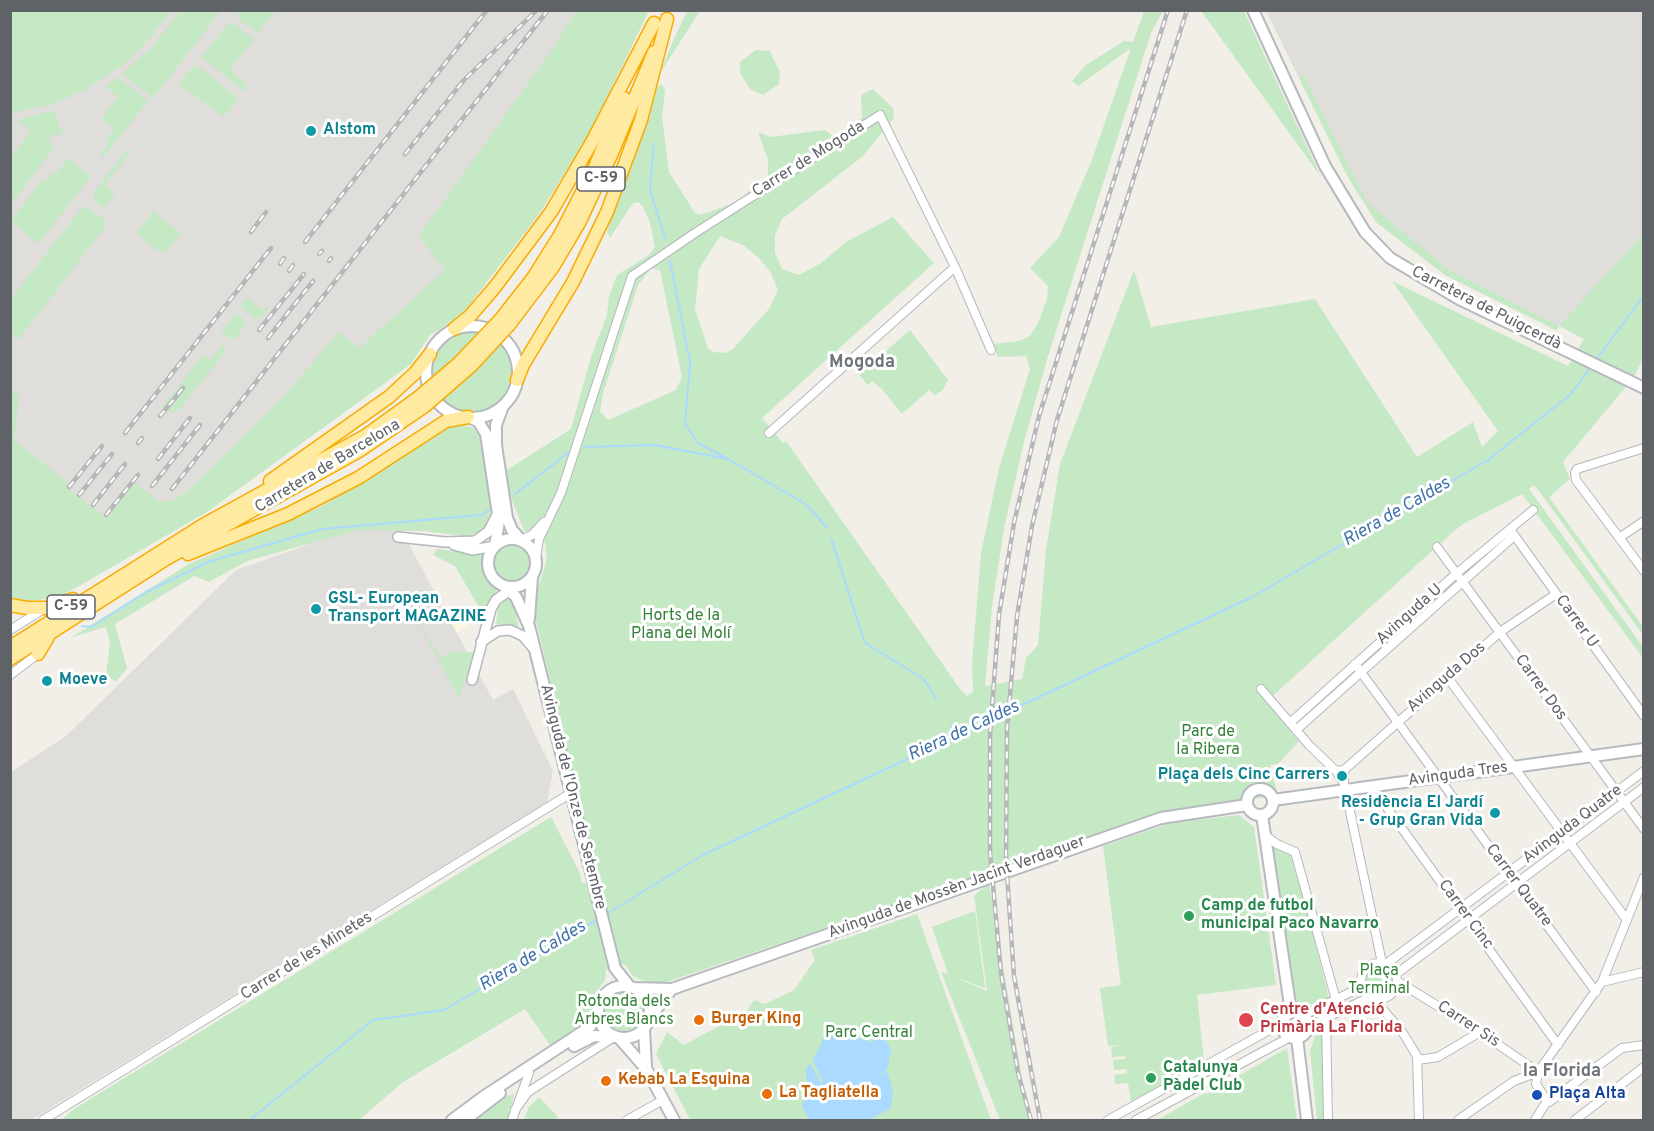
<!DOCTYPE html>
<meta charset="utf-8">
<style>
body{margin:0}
#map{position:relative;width:1654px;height:1131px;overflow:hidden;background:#f1efe8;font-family:Overpass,sans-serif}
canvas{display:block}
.frame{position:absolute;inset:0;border:12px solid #5f6368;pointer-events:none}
</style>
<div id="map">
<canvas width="1654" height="1131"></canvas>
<div class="frame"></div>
</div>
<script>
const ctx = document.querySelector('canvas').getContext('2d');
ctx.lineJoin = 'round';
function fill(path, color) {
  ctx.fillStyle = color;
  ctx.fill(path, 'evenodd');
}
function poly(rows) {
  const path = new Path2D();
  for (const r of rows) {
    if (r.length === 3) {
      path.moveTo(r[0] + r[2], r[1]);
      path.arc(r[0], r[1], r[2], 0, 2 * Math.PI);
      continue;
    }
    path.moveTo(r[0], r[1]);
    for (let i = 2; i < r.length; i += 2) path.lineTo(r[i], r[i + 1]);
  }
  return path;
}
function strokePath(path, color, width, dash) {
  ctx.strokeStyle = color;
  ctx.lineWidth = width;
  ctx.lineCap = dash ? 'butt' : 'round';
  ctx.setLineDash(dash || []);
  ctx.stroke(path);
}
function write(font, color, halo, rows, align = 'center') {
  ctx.font = font + ' Overpass,sans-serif';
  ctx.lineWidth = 6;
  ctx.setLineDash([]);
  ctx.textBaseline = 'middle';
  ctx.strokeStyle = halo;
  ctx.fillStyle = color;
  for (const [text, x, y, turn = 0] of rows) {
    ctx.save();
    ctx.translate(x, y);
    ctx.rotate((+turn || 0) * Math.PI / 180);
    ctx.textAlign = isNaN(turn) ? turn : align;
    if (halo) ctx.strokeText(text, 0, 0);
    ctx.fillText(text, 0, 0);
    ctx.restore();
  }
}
const commercial = poly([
 [463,617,468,626,453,635,448,626]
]);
const industrial = poly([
 [149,11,593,11,459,263,300,427,86,562,11,557,10,103],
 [1266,11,1643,11,1643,234,1556,330,1445,275,1376,222,1348,177],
 [393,515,493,700,513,689,553,771,547,802,31,1120,11,1120,11,772,66,736,236,570]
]);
const green = poly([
 [181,10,221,11,153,98,122,74,153,46],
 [10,11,11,10,172,11,139,50,124,64,85,90,50,105,11,113],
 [237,11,237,10,276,11,258,33,239,19],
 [576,11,649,11,590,132,540,213,460,317,430,335,411,364,207,512,60,597,31,601,11,597,10,385,19,397,14,440,69,484,67,488,107,518,135,483,160,502,174,500,190,489,284,396,339,332,359,348,445,270,419,236,554,47],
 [687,11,700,11,660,73,673,41],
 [1144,11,1163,11,1151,33,1048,356,1024,442,1004,528,992,607,985,686,1022,679,1026,658,1038,645,1046,550,1060,464,1134,270,1151,327,1315,299,1417,457,1473,422,1482,447,1498,431,1392,281,1568,366,1584,339,1559,326,1556,330,1445,275,1376,222,1348,177,1299,78,1303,73,1367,202,1449,270,1559,326,1643,234,1643,358,1634,377,1563,462,1570,479,1549,497,1643,627,1643,635,1545,499,1534,485,1529,489,1643,647,1643,658,1522,494,1463,524,1453,532,1266,702,1299,741,1278,764,1270,765,1278,795,1176,811,1134,820,987,873,664,983,646,982,633,976,625,964,606,970,605,980,594,995,590,1013,581,1027,550,1045,525,1009,403,1082,359,1120,61,1120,74,1109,551,817,580,873,582,883,599,882,535,617,535,597,547,559,545,542,524,530,509,493,507,470,571,429,591,357,607,315,609,296,617,275,648,256,655,247,650,223,643,206,638,202,632,204,610,238,607,232,656,87,662,85,665,90,662,117,669,172,695,213,701,215,734,203,768,177,768,160,758,132,771,137,824,130,835,137,862,118,861,95,873,89,893,108,894,118,863,156,782,219,775,235,775,253,782,269,799,275,821,263,846,242,893,217,934,263,762,418,783,443,786,441,960,689,967,696,973,692,972,664,981,553,999,468,1030,369,1026,356,998,357,992,344,1019,341,1030,336,1038,323,1047,299,1048,286,1030,268,1059,237,1091,162,1131,48,1078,86,1072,81,1086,65,1124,41,1133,42],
 [720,236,743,245,760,259,771,273,778,290,769,309,733,349,725,353,713,352,708,348,695,309,699,269],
 [651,268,660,270,682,377,676,390,608,420,600,411,603,393,638,285],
 [1202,11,1244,11,1321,177,1202,12],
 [228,23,234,24,254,39,230,70,248,85,243,91,202,57],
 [756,50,770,51,780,73,779,84,763,95,750,89,740,73,740,62],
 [198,66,238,98,224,117,179,84,193,67],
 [118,77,148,101,103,157,100,154,109,143,105,140,114,129,101,119,118,97,105,86],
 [55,110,59,127,64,130,59,137,54,133,48,141,55,146,11,204,11,157,31,131,17,120],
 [133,149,105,185,115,193,104,208,94,201,94,192,126,151],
 [68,158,91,176,38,244,11,221,42,180,45,182,53,172,56,174],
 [86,207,105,220,105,227,19,339,11,333,11,299,81,209],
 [153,211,181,233,167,251,158,251,136,233],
 [247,298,263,310,266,307,269,309,261,318,256,319,240,307],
 [236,313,245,320,246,324,236,338,231,339,221,332],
 [910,330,948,380,943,390,935,395,929,390,902,414,881,388,872,381,868,385,859,375],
 [480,332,473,341,431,380,433,361,442,345,460,333],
 [224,343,225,352,178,411,172,413,162,407,203,355,211,360],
 [501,344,509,355,513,368,512,382,498,404,474,414,461,413,442,400],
 [459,424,473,428,481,439,492,506,489,521,480,532,465,536,423,531,359,530,247,561,209,582,194,576,115,624,127,668,116,682,106,675,110,643,106,627,72,637,189,564,322,506,444,429],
 [512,563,24],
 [437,549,482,554,483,574,497,591,487,604,484,616,455,566,433,555],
 [400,589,440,658,452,652,474,652,459,699],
 [506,599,514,603,519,630,496,624,498,607],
 [1239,815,1254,827,1276,985,1197,995,1204,1061,1131,1102,1128,1083,1115,1084,1114,1075,1127,1073,1126,1069,1114,1070,1113,1060,1125,1059,1125,1056,1112,1057,1111,1047,1124,1044,1108,1046,1100,988,1121,985,1103,846,1170,823],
 [1273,846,1293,855,1329,998,1299,1009,1295,1006],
 [989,883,1029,1120,1000,1120,941,972,948,974,932,927,975,911,985,988,952,976,987,991,974,896],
 [917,914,991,1120,690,1120,656,1054,667,1032,684,1045,747,1011,754,1000,765,1004,794,990,815,960,811,950],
 [1379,981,18],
 [624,1012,26],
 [1282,1023,1303,1024,1304,1035,1290,1037,1283,1031],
 [1317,1031,1321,1033,1324,1041,1326,1120,1317,1120,1310,1051],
 [1287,1048,1297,1120,1157,1120,1205,1093,1207,1094],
 [514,1094,509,1120,474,1120,507,1096],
 [539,1097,558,1117,555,1120,524,1120,529,1107]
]);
const water = poly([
 [839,1030,849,1036,872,1042,874,1039,882,1039,888,1043,891,1052,887,1070,879,1075,888,1072,893,1092,890,1109,868,1120,809,1120,802,1105,807,1093,806,1069,810,1063,821,1083,823,1082,813,1061,824,1037]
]);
const stream = poly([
 [654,143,650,190,665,238],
 [670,261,690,362,685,424,698,443,726,458],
 [1596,360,1644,295],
 [584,447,655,445,728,459,807,505,827,528],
 [515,494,568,453],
 [831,538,865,643,924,679,936,699],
 [82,626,91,627,146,592,208,562,322,529,481,515,491,509],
 [951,725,968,730],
 [605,915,703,855,1252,597,1488,460,1570,395,1591,367],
 [250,1120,373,1020,444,1010,600,918]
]);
const minor = poly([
 [769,433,955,267],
 [1644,448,1577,469,1575,473,1576,480,1644,571],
 [1512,532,1644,716],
 [1619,538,1644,521],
 [521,540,532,535,544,522],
 [1437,547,1644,829],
 [536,559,539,539,561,493,632,276,695,233,880,115,955,267,991,350],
 [10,630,42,610],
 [1355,664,1596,992],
 [10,675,38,654],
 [1448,678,1627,920],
 [1261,689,1309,745,1336,771],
 [1290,723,1457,573,1533,510],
 [1296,730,1514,536],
 [1344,770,1500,632,1556,594],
 [1344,783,1336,771,1344,770,1344,783,1382,963],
 [1372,787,1558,1045],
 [1265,835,1277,844,1295,852,1336,1000],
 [1379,981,18],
 [1386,964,1644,771],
 [1395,975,1644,787],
 [1397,981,1480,1032,1538,1072],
 [1602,982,1644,972],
 [1374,999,1403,1033,1417,1056,1419,1120],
 [1304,1015,1355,990,1361,983],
 [1326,1017,1328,1120],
 [1309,1026,1370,997],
 [1417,1060,1438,1057,1480,1032],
 [1547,1101,1536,1084,1538,1072,1602,982,1644,877],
 [515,1110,528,1092,614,1037],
 [43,1120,571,793],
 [512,1120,529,1073],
 [627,1120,663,1100],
 [1108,1120,1282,1023],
 [1136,1120,1290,1037],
 [1458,1120,1514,1081,1538,1072],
 [1535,1120,1547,1101,1549,1102,1622,1048,1644,1045],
 [1575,1120,1644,1067]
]);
const tertiary = poly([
 [398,537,445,542,475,541,488,532,498,513],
 [454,545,472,550,495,546],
 [481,642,498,631,510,630,523,636,534,649],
 [472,680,491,609,496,600,510,590]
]);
const secondary = poly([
 [1253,10,1325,166,1365,232,1390,258,1459,299,1644,388],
 [472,372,46],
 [503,406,496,425,496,445,507,518,512,530,521,540],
 [468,417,478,421,486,434,499,521,495,546],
 [512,563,24],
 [505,586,516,597,529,626,615,968,630,987],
 [529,619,532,577],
 [1260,802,13],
 [1273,800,1644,749],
 [1262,815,1291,1012],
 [624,1012,26],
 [634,988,672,989,1161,818,1247,805],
 [1295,1025,13],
 [650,1017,672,989],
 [644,1030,646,1066],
 [619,1038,647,1070,674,1120],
 [1297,1038,1307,1120],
 [574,1046,594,1036,614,1037],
 [452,1120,483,1097,590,1027,598,1014],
 [465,1120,500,1093]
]);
const trunk = poly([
 [500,320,533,278,560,235,594,169,624,98],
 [509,325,553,267,579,223,612,153,654,52],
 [454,329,470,316,495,287,551,212,592,142,654,23],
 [517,380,523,365,573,282,607,212,641,120,667,19],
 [270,481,389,397,415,373,430,354],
 [188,554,288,514,358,478,446,421,468,417],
 [10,605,27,608,47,608,73,599],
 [10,647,203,525,365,436,419,397],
 [38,654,48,637],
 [10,659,166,559,359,451,425,406]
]);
const rail = poly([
 [405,154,464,80,537,10],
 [251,232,266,212],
 [305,242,487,10],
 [319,254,322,251],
 [329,261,331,258],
 [280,264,284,258],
 [289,271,293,265],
 [259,330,304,274],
 [268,338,313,281],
 [160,416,183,388],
 [125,433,271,248],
 [138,443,142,438],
 [158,459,190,418],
 [152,486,200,425],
 [69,487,102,446],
 [172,489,548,10],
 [79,495,112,454],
 [93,505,125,464],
 [106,515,138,475],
 [1031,1120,1018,1073,1001,973,990,852,990,734,999,615,1014,523,1039,416,1168,10],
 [1040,1120,1014,976,1006,860,1007,729,1017,616,1032,526,1057,420,1187,10]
]);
const trunkBridge = poly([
 [419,397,459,363,500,320],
 [425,406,472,365,509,325]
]);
const markers = [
 [311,131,6,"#0f9aa8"],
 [316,609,6,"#0f9aa8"],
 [47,681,6,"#0f9aa8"],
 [1342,776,6,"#0f9aa8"],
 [1495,813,6,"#0f9aa8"],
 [1189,916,6,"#2e9e5b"],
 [699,1020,6,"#e8710a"],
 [1246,1020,8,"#e0444e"],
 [1151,1078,6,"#2e9e5b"],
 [606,1081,6,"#e8710a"],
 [767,1094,6,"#e8710a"],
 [1537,1095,6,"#1a4fb4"]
];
const shields = [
 [601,179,48],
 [71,607,48]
];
const shieldNames = [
 ["C-59",601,179],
 ["C-59",71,607]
];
const cultureNames = [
 ["Alstom",323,131],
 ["GSL- European",328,600],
 ["Transport MAGAZINE",328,618],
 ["Moeve",59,681],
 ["Plaça dels Cinc Carrers",1330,776,"right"],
 ["Residència El Jardí",1483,804,"right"],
 ["- Grup Gran Vida",1483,822,"right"]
];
const streetNames = [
 ["Carrer de Mogoda",809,160,-32],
 ["Carretera de Puigcerdà",1486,309,27],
 ["Carretera de Barcelona",328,467,-31],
 ["Avinguda U",1410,615,-42],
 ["Carrer U",1576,622,54],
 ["Avinguda Dos",1447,678,-41],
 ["Carrer Dos",1540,688,54],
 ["Avinguda Tres",1458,775,-8],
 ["Avinguda de l'Onze de Setembre",572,797,76],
 ["Avinguda Quatre",1573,825,-37],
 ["Carrer Quatre",1518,886,53],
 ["Avinguda de Mossèn Jacint Verdaguer",957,888,-20],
 ["Carrer Cinc",1465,915,54],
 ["Carrer de les Minetes",307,957,-32],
 ["Carrer Sis",1468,1025,33]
];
const parkNames = [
 ["Horts de la",681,617],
 ["Plana del Molí",681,635],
 ["Parc de",1208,733],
 ["la Ribera",1208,751],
 ["Plaça",1379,972],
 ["Terminal",1379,990],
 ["Rotonda dels",624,1003],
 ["Arbres Blancs",624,1021],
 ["Parc Central",869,1034]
];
const leisureNames = [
 ["Camp de futbol",1201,907],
 ["municipal Paco Navarro",1201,925],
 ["Catalunya",1163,1069],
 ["Pàdel Club",1163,1087]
];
const healthNames = [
 ["Centre d'Atenció",1260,1011],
 ["Primària La Florida",1260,1029]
];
const foodNames = [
 ["Burger King",711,1020],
 ["Kebab La Esquina",618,1081],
 ["La Tagliatella",779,1094]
];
const transitNames = [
 ["Plaça Alta",1549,1095]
];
const neighbourhoodNames = [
 ["Mogoda",862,363],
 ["la Florida",1562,1072]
];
const waterNames = [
 ["Riera de Caldes",1397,513,-30],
 ["Riera de Caldes",964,732,-25],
 ["Riera de Caldes",533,957,-31]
];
fill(commercial, '#fef7e0');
fill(industrial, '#e0deda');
fill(green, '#c5e8c5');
fill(water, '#aadaff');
strokePath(stream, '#aadaff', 2);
strokePath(minor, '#b5b8bc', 10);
strokePath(tertiary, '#b5b8bc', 12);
strokePath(secondary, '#b6babf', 14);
strokePath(trunk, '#f9ab00', 15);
strokePath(minor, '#fff', 8);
strokePath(tertiary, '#fff', 9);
strokePath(secondary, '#fff', 10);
strokePath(trunk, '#feeaa1', 12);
strokePath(rail, '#b6b7b8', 4.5);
strokePath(rail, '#fff', 2, [7]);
strokePath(trunkBridge, '#f9ab00', 15, []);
strokePath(trunkBridge, '#feeaa1', 12);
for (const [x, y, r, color] of markers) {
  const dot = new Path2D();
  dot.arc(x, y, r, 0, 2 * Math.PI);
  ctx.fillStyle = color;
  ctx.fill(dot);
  strokePath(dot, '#fff', 2);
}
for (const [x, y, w] of shields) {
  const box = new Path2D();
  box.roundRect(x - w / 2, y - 12, w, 24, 4.5);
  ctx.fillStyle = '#fff';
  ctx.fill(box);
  strokePath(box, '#5f6368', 1.5);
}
write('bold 15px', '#5f6368', null, shieldNames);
write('bold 16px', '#0d838f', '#fff', cultureNames, 'left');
write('16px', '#5f6368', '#fff', streetNames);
write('16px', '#348238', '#fff', parkNames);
write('bold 16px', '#27864d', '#fff', leisureNames, 'left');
write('bold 16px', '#be3a42', '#fff', healthNames, 'left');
write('bold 16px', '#c56008', '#fff', foodNames, 'left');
write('bold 16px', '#164399', '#fff', transitNames, 'left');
write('bold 18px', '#70757a', '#fff', neighbourhoodNames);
write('italic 18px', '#4174aa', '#fff', waterNames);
</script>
